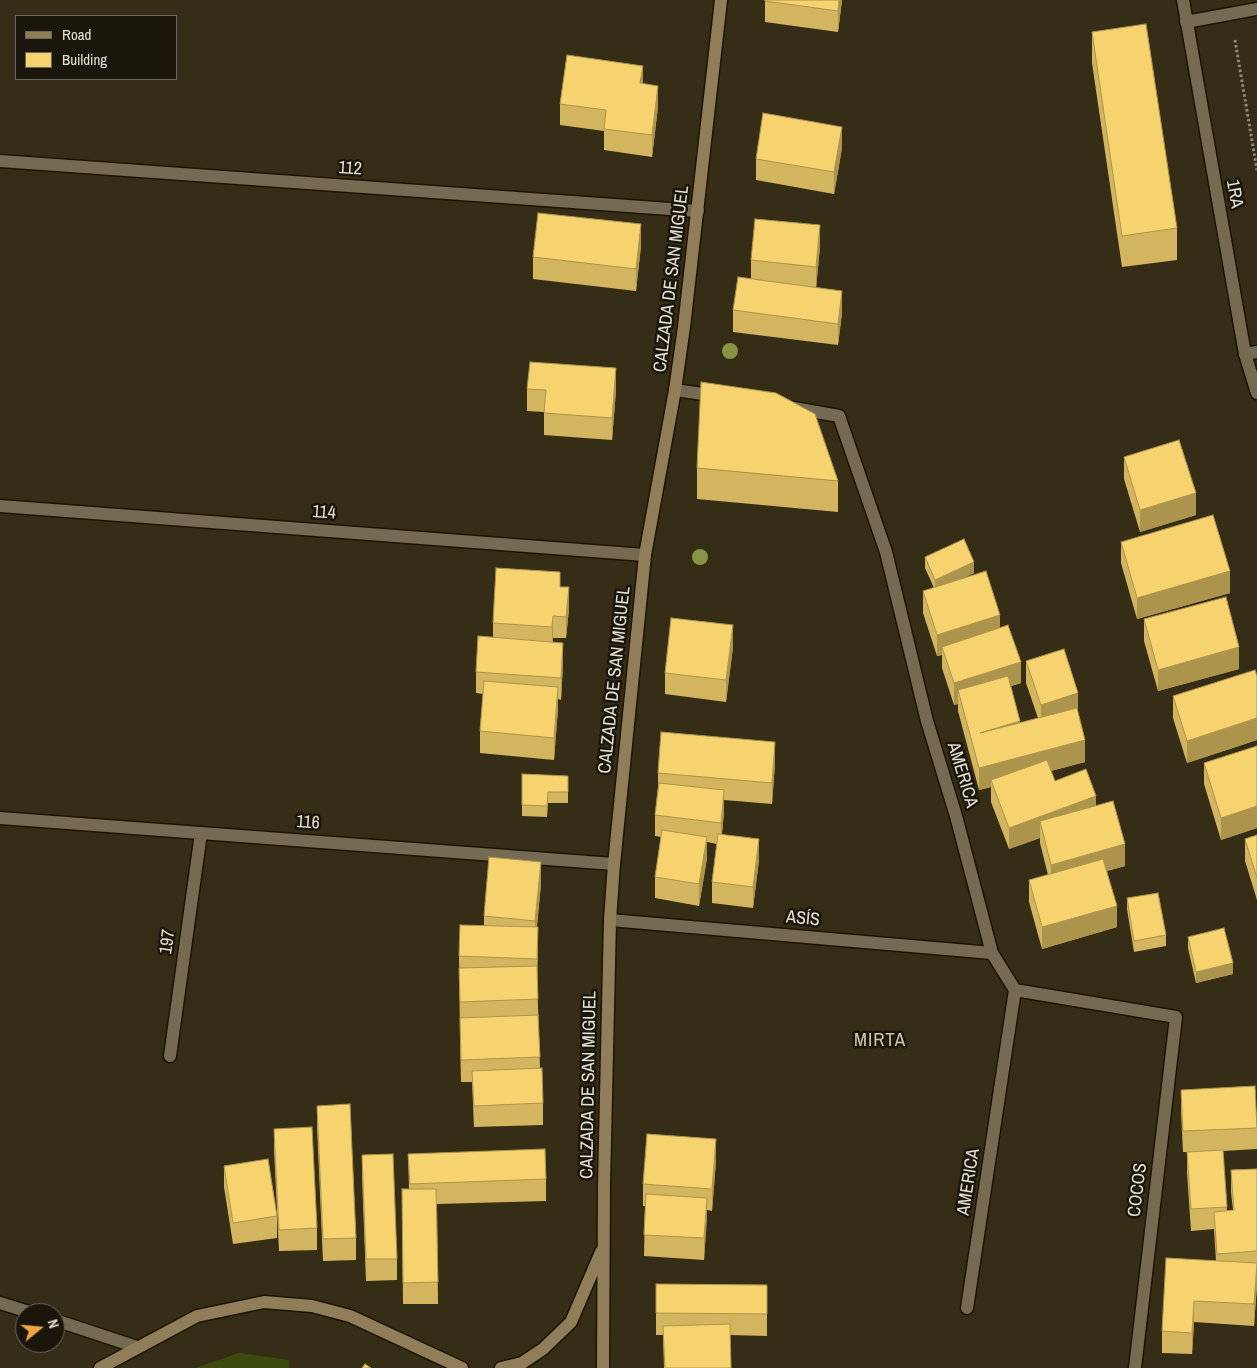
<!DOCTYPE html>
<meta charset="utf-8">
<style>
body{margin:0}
#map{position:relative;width:1257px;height:1368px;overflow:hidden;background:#362d17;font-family:"Archivo Narrow",sans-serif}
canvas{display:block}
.legend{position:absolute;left:15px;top:15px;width:162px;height:65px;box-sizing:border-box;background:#1a160c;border:1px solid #6b675c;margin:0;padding:6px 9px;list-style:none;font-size:15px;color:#e5e0d3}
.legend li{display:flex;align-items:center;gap:10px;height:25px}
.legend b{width:25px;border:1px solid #6b675c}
.north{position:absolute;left:15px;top:1303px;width:50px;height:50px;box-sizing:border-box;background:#1a160c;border:1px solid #6b675c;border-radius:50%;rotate:73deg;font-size:14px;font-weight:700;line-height:20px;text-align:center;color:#e5e0d3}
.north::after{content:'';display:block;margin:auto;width:18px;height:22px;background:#f1a640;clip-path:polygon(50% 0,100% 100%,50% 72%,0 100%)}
</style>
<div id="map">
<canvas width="1257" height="1368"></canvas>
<ul class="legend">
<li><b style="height:6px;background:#8f7e59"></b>Road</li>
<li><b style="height:14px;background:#f6d36e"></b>Building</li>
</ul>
<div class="north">N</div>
</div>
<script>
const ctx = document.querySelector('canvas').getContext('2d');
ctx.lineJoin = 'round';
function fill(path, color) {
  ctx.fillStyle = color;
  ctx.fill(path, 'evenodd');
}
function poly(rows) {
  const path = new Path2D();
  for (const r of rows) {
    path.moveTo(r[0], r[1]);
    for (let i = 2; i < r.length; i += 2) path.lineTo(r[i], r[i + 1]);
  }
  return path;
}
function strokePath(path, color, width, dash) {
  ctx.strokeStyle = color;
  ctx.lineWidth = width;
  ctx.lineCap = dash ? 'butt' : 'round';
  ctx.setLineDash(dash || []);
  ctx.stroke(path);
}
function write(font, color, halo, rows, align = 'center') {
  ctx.font = font + ' "Archivo Narrow",sans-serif';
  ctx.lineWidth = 5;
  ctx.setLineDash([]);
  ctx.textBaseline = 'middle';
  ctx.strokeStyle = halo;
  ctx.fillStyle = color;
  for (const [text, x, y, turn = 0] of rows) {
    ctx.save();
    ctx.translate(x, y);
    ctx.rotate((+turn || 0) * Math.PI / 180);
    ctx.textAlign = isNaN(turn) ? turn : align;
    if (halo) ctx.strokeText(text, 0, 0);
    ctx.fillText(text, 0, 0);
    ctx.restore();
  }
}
const green = poly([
 [239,1353,289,1360,289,1368,195,1368]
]);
const path = poly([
 [1235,40,1257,170]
]);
const minor = poly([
 [1186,22,1257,9],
 [0,161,698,211],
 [1245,354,1257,352],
 [675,390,717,396],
 [794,408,839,416,886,552,927,721,956,816,992,953,1015,990,967,1308],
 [0,506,645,555],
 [0,818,614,864],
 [610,920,992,953],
 [1015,990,1176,1017,1135,1368],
 [170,1056,201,833],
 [0,1303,32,1313],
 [55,1320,137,1347]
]);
const tertiary = poly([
 [1183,0,1245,354,1257,393]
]);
const secondary = poly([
 [100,1368,197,1316,264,1302,312,1306,350,1316,462,1368],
 [501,1368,522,1363,543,1349,571,1322,601,1252],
 [603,1368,604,1184,610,920,614,864,645,555,675,390,684,327,721,0]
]);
const trees = [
 [730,351],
 [700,557]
];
const wall = poly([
 [765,0,842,0,838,32,765,22],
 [1092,32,1177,228,1177,260,1122,267,1092,63],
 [643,83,658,107,652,157,604,150,604,131,560,125,560,104],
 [842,148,834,194,756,180,756,159],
 [641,246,636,291,533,279,533,257],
 [820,247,816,288,842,313,838,345,733,332,733,310,751,279,751,260],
 [527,389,616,390,612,440,544,435,544,412,527,411],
 [1124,457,1196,515,1140,532,1124,479],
 [697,468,838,481,838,512,697,499],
 [1121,542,1230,593,1137,619,1121,563],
 [925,557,974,573,961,579,1000,628,1021,683,1011,686,1020,723,1038,718,1026,683,1026,661,1078,714,1085,762,1051,771,1055,781,1096,806,1125,866,1107,871,1117,927,1042,949,1029,902,1029,880,1048,875,1040,843,1040,838,1009,849,991,802,991,787,979,790,958,711,958,704,954,705,942,668,942,655,937,656,923,613,923,591,934,588,925,568],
 [560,587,569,609,566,638,553,638,553,642,563,664,561,700,558,699,558,709,554,760,480,753,480,731,483,694,476,693,476,672,493,637,493,623],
 [1144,619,1239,669,1158,691,1144,641],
 [733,647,726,702,665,694,665,673],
 [1257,676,1257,740,1187,763,1173,718,1173,696],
 [1257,746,1257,828,1221,840,1204,784,1204,763],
 [775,763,772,804,724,800,724,812,722,834,759,860,753,908,712,903,712,882,717,844,707,842,707,858,699,906,655,898,655,877,661,837,655,836,655,815,658,786,658,773],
 [522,774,568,776,568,803,548,803,547,817,522,816],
 [1257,835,1257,900,1245,861,1245,839],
 [541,884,537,927,538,949,537,974,540,1068,543,1103,543,1125,474,1127,472,1082,461,1082,460,1039,459,956,484,926,484,916],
 [1127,898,1166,935,1166,946,1134,952,1127,909],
 [1188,937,1233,974,1196,983,1188,948],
 [1181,1090,1257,1128,1257,1149,1223,1151,1227,1211,1233,1210,1231,1192,1231,1170,1257,1169,1257,1285,1254,1326,1194,1322,1192,1354,1162,1353,1162,1331,1216,1261,1214,1229,1191,1231,1187,1173,1187,1152,1183,1152,1181,1112],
 [317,1106,356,1238,356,1260,323,1261,317,1127],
 [274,1129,317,1228,317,1250,279,1251,274,1150],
 [408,1154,546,1179,546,1201,437,1204,438,1304,403,1304,402,1189,409,1189],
 [362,1155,397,1259,397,1280,366,1281,362,1177],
 [716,1161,712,1211,707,1210,704,1260,644,1256,645,1206,643,1206,643,1184],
 [224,1166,277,1216,277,1238,233,1244,224,1187],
 [656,1284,767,1285,767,1336,730,1335,731,1368,664,1368,663,1335,656,1335]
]);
const shadedWall = poly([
 [839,0,842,0,838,32,838,11],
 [643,66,643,88,640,83],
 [658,86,658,107,652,157,652,135],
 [842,127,842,148,834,194,834,172],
 [641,224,641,246,636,291,636,269],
 [820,225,820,247,816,289,816,267],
 [842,291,842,313,838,345,838,324],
 [616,368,616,390,612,440,612,418],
 [1196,493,1196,515,1140,532,1140,510],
 [974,562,974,573,935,591,935,580],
 [1230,571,1230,593,1137,619,1137,598],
 [569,587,569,609,566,638,566,617],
 [1000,615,1000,636,942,647,942,655,937,656,937,635],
 [553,616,553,638,552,648,552,627],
 [733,625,733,647,726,702,726,680],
 [563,643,563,664,561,700,561,678],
 [1239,647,1239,669,1158,691,1158,670],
 [1021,662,1021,683,962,702,958,690,958,704,954,705,954,683],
 [558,687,558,709,554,760,554,738],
 [1078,693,1078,714,1041,726,1041,705],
 [1257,718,1257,740,1187,763,1187,741],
 [1020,721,1020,742,980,733],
 [1085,740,1085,762,993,786,991,780,991,787,979,790,979,768],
 [775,742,775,763,772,804,772,783],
 [724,790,724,812,721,844,721,823],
 [1096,796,1096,817,1040,821,1040,838,1009,849,1009,828],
 [1257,806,1257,828,1221,840,1221,818],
 [707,837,707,858,699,906,699,884],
 [759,839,759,860,753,908,753,887],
 [1125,844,1125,866,1051,886,1051,865],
 [541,862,541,884,535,943,535,921],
 [1117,906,1117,927,1042,949,1042,927],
 [538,927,538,949,537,981,537,959],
 [1233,963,1233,974,1196,983,1196,972],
 [716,1139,716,1161,712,1211,712,1189],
 [707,1198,707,1220,704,1260,704,1238],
 [1257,1263,1257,1285,1254,1326,1254,1304],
 [1194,1301,1194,1322,1192,1354,1192,1333]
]);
const building = poly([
 [765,0,839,0,838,11,765,1,765,0],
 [1146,24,1177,228,1122,236,1092,32,1146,24],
 [567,55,643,66,640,83,658,86,652,135,604,129,606,110,560,104,567,55],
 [763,113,842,127,834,172,756,159,763,113],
 [538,213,641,224,636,269,533,257,538,213],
 [755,219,820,225,816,267,751,260,755,219],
 [738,277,842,291,838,324,733,310,738,277],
 [530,362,616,368,612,418,544,413,546,390,527,389,530,362],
 [701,382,776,393,815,414,838,481,697,468,701,382],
 [1179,440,1196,493,1140,510,1124,457,1179,440],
 [1213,515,1230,571,1137,598,1121,542,1213,515],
 [964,539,974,562,935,580,925,557,964,539],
 [496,568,560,572,560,587,569,587,566,617,553,616,552,627,493,623,496,568],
 [986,571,1000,615,937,635,923,591,986,571],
 [1226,597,1239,647,1158,670,1144,619,1226,597],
 [671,618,733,625,726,680,665,673,671,618],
 [1008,625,1021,662,954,683,942,647,1008,625],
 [478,636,563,643,561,678,476,672,478,636],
 [1064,649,1078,693,1041,705,1026,661,1064,649],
 [1255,670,1257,676,1257,718,1187,741,1173,696,1255,670],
 [1008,676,1020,721,980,733,1077,708,1085,740,979,768,958,690,1008,676],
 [484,681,558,687,554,738,480,731,484,681],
 [661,732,775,742,772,783,658,773,661,732],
 [1257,746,1257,806,1221,818,1204,763,1257,746],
 [1047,760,1055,781,1086,769,1096,796,1009,828,991,780,1047,760],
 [522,774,568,776,568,792,548,792,547,806,522,805,522,774],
 [659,783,724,790,721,823,655,815,659,783],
 [1113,801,1125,844,1051,865,1040,821,1113,801],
 [662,830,707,837,699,884,655,877,662,830],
 [718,834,759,839,753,887,712,882,718,834],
 [1257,835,1257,878,1245,839,1257,835],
 [489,857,541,862,535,921,484,916,489,857],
 [1103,859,1117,906,1042,927,1029,880,1103,859],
 [1158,893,1166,935,1134,941,1127,898,1158,893],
 [460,925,538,927,537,959,459,956,460,925],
 [1224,928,1233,963,1196,972,1188,937,1224,928],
 [537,966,538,999,460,1002,459,968,537,966],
 [538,1015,540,1057,461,1060,460,1018,538,1015],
 [542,1068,543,1103,474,1106,472,1071,542,1068],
 [1255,1086,1257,1128,1183,1131,1181,1090,1255,1086],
 [350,1104,356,1238,323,1239,317,1106,350,1104],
 [312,1127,317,1228,279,1230,274,1129,312,1127],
 [647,1134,716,1139,712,1189,643,1184,647,1134],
 [545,1149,546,1179,410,1184,408,1154,545,1149],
 [1223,1150,1227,1207,1191,1209,1187,1152,1223,1150],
 [393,1154,397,1259,366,1259,362,1155,393,1154],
 [268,1159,277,1216,233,1223,224,1166,268,1159],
 [1257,1169,1257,1251,1217,1254,1214,1212,1234,1210,1231,1170,1257,1169],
 [402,1189,436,1189,438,1282,403,1283,402,1189],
 [646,1194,707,1198,704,1238,644,1235,646,1194],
 [1166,1258,1257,1263,1254,1304,1194,1301,1192,1333,1162,1331,1166,1258],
 [656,1284,767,1285,767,1314,656,1313,656,1284],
 [730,1324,731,1368,665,1368,663,1326,730,1324],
 [365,1364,371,1368,362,1368,365,1364]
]);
const streetNames = [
 ["112",350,169,4],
 ["1RA",1234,194,80],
 ["CALZADA DE SAN MIGUEL",672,279,-83],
 ["114",324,513,4],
 ["CALZADA DE SAN MIGUEL",615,680,-84],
 ["AMERICA",962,775,73],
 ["116",308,823,4],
 ["ASÍS",803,919,5],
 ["197",168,942,-82],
 ["CALZADA DE SAN MIGUEL",589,1085,-89],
 ["AMERICA",969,1182,-81],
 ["COCOS",1138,1190,-83]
];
const neighbourhoodNames = [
 ["MIRTA",880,1041]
];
fill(green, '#3d4a0e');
strokePath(minor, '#1d1502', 15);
strokePath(tertiary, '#1d1502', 15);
strokePath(secondary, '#1d1502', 15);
strokePath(path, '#928b7a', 3, [2.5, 2.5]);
strokePath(minor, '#746b52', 12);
strokePath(tertiary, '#746b52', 12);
strokePath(secondary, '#8f7e59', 12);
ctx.fillStyle = '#879445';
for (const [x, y] of trees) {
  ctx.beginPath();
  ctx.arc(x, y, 8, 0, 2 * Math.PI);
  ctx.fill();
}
fill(wall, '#d4b55f');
fill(shadedWall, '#ac944d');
fill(building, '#f6d36e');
strokePath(building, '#ac944d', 1);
write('18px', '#e5e0d3', '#1a160c', streetNames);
ctx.letterSpacing = '1px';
write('19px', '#cec4aa', '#1a160c', neighbourhoodNames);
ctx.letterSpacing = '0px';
</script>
